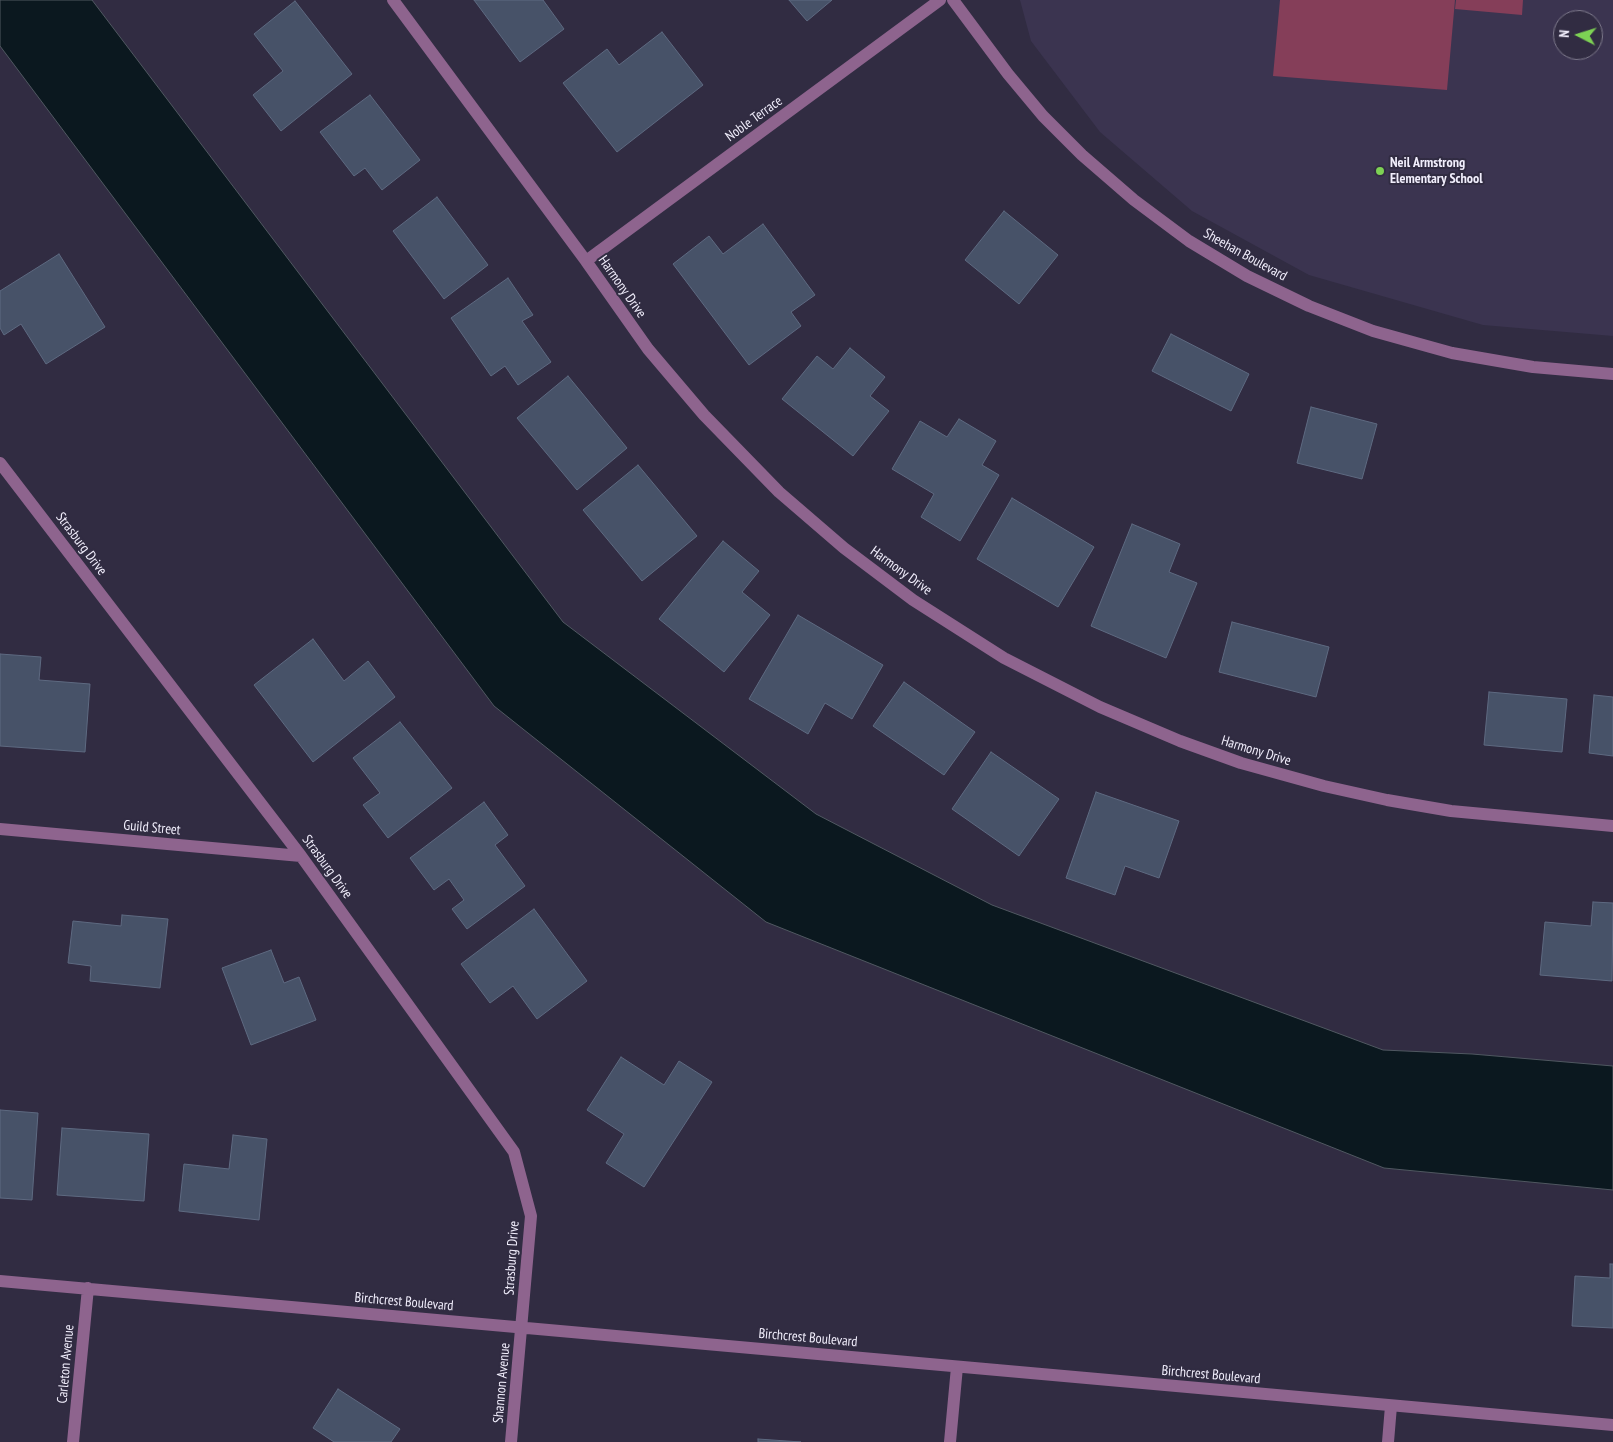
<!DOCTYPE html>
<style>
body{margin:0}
#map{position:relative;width:1613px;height:1442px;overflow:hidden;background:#312c42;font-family:"PT Sans Narrow",sans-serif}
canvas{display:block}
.north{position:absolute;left:1553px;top:10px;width:50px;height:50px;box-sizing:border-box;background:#312c42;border:1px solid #7e7a8c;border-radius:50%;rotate:275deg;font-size:14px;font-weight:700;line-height:20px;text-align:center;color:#f1eefc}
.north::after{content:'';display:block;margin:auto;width:18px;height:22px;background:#7dd154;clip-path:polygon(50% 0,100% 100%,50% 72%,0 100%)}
</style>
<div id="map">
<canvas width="1613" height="1442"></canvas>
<div class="north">N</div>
</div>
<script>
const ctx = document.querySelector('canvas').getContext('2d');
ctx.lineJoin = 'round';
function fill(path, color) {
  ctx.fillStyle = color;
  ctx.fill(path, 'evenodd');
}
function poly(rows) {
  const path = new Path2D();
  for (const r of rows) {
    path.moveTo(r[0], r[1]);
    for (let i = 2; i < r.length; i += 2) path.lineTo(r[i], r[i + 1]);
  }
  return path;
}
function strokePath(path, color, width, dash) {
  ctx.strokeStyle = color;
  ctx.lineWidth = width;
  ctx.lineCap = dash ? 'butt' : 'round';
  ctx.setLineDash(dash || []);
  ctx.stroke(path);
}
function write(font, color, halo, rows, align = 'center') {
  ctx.font = font + ' "PT Sans Narrow",sans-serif';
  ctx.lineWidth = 4;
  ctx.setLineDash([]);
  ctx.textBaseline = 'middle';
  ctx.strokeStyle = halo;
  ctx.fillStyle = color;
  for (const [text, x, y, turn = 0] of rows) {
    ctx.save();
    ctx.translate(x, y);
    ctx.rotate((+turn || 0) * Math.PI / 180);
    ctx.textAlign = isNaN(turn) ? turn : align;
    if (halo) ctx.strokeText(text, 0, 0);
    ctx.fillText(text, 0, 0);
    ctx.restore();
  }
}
const built = poly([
 [1020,0,1613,0,1613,336,1483,325,1309,275,1192,211,1100,132,1031,41],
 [1563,20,1593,20,1593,50,1563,50]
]);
const green = poly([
 [1280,0,1455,0,1447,90,1273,76],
 [1456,0,1523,0,1522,15,1455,9]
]);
const water = poly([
 [0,0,92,0,563,622,816,814,992,905,1383,1050,1472,1054,1613,1066,1613,1190,1384,1168,766,922,494,706,0,46,0,0]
]);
const building = poly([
 [474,0,543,0,564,29,520,62,474,0],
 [789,0,832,0,807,21,789,0],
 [295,1,352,74,281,131,253,95,283,71,254,34,295,1],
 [662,32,703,85,617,152,563,83,607,49,619,65,662,32],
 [370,95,420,160,382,190,365,168,354,176,320,132,370,95],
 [437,197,488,265,444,299,393,231,437,197],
 [1004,211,1058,255,1019,304,965,260,1004,211],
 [763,224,815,295,791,312,801,326,749,365,673,264,709,236,723,254,763,224],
 [59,254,105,327,46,364,21,324,4,335,0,328,0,291,59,254],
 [508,278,533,315,522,321,551,362,518,385,505,366,491,376,451,318,508,278],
 [1171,334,1249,374,1231,411,1152,371,1171,334],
 [850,348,885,377,870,396,889,411,853,456,782,399,817,356,833,369,850,348],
 [568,376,627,448,577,490,517,418,568,376],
 [1311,407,1377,424,1362,479,1297,463,1311,407],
 [959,419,996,441,982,465,999,475,960,541,921,517,934,494,892,469,920,421,947,437,959,419],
 [638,465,697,536,642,581,583,510,638,465],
 [1012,498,1094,547,1058,607,977,559,1012,498],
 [1132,524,1180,544,1169,572,1197,583,1166,658,1091,626,1132,524],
 [723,541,759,571,742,592,770,615,724,672,659,619,723,541],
 [798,615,883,665,852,719,825,703,808,734,749,699,798,615],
 [1232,622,1329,647,1316,697,1219,672,1232,622],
 [313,639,344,681,368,661,395,697,313,762,254,685,313,639],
 [0,654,41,657,39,680,90,684,85,752,0,746,0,654],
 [904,682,975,732,944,775,873,726,904,682],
 [1489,692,1567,699,1562,752,1484,745,1489,692],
 [1594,695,1613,697,1613,756,1589,753,1594,695],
 [400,722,452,788,388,838,363,805,380,793,353,758,400,722],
 [991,752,1059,799,1019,856,952,809,991,752],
 [1096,792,1179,821,1159,878,1125,866,1115,895,1066,878,1096,792],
 [484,802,508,835,495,845,525,886,467,929,452,909,464,900,449,879,434,890,410,858,484,802],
 [1593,902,1613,903,1612,981,1540,975,1545,922,1591,926,1593,902],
 [534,909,587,981,537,1019,513,986,490,1003,461,964,534,909],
 [122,915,168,919,160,988,90,981,91,966,68,963,73,921,121,926,122,915],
 [271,950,284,983,299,977,316,1020,251,1045,222,968,271,950],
 [621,1057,664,1085,679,1061,712,1082,644,1187,606,1163,624,1134,587,1110,621,1057],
 [0,1110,38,1113,32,1200,0,1198,0,1110],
 [62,1128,149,1134,144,1201,57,1195,62,1128],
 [233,1135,267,1139,259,1220,179,1211,184,1164,229,1169,233,1135],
 [1610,1264,1613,1264,1613,1328,1572,1326,1575,1276,1610,1278,1610,1264],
 [338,1389,400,1429,391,1442,334,1442,313,1428,338,1389],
 [758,1439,801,1442,758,1442,758,1439]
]);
const minor = poly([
 [393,0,586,261,648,349,704,415,779,492,844,548,913,600,1004,658,1100,707,1180,741,1241,763,1324,786,1387,800,1451,811,1613,826],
 [953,0,1008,74,1043,116,1082,155,1134,200,1189,241,1247,276,1309,306,1373,331,1452,353,1533,367,1613,374],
 [586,261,940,0],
 [0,463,301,856,514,1152,531,1216,511,1442],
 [0,829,301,856],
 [0,1281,1613,1425],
 [73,1442,88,1288],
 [950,1442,957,1367],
 [1388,1442,1391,1406]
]);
const markers = [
 [1380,171,5,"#7dd154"]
];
const streetNames = [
 ["Noble Terrace",754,119,-36],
 ["Sheehan Boulevard",1245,255,29],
 ["Harmony Drive",622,287,55],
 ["Strasburg Drive",81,544,53],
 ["Harmony Drive",901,571,36],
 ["Harmony Drive",1256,751,17],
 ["Guild Street",152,828,5],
 ["Strasburg Drive",327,867,54],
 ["Strasburg Drive",512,1258,-86],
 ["Birchcrest Boulevard",404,1302,5],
 ["Birchcrest Boulevard",808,1338,5],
 ["Carleton Avenue",66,1364,-85],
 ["Birchcrest Boulevard",1211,1375,5],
 ["Shannon Avenue",502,1383,-85]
];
const poiNames = [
 ["Neil Armstrong",1390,163],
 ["Elementary School",1390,179]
];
fill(built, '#3b3450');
fill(green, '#853e59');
fill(water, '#0b181f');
strokePath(water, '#505861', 1);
fill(building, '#475268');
strokePath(building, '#5e6a81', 1);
strokePath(minor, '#8e648e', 12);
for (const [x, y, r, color] of markers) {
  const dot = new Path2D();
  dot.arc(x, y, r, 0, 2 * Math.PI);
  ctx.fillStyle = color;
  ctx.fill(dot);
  strokePath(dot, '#312c42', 2);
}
write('14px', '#f1eefc', '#312c42', streetNames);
write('bold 14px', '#f1eefc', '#312c42', poiNames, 'left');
</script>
